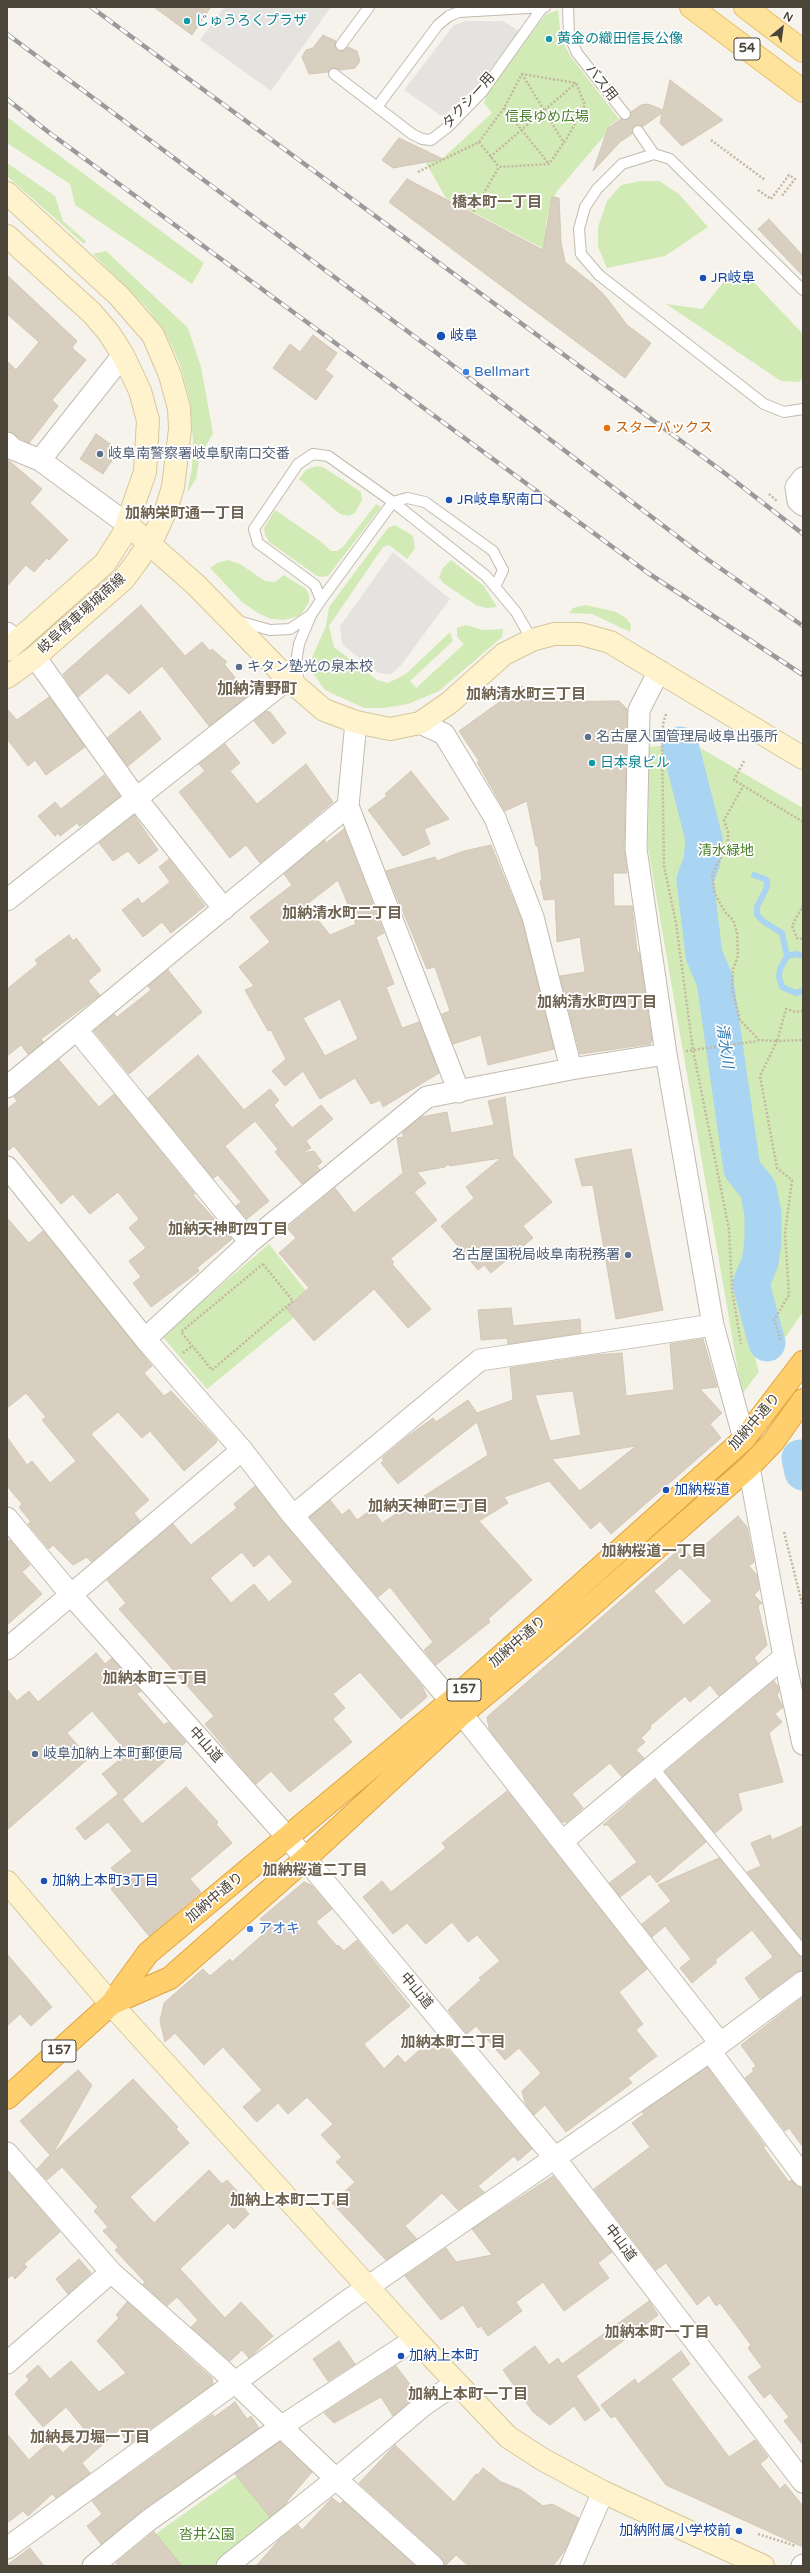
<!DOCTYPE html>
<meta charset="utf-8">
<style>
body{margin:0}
#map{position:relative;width:810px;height:2573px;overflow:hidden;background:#f6f3ec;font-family:"Varela Round",sans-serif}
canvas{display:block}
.frame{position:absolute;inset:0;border:8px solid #4b4439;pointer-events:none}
.north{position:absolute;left:762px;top:8px;width:40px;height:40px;-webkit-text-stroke:3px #fff;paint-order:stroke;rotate:29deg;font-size:11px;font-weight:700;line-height:16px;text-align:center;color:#4b4439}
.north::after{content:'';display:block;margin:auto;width:14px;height:18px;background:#4b4439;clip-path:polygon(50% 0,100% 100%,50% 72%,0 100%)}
</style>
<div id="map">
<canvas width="810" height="2573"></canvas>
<div class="frame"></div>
<div class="north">N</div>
</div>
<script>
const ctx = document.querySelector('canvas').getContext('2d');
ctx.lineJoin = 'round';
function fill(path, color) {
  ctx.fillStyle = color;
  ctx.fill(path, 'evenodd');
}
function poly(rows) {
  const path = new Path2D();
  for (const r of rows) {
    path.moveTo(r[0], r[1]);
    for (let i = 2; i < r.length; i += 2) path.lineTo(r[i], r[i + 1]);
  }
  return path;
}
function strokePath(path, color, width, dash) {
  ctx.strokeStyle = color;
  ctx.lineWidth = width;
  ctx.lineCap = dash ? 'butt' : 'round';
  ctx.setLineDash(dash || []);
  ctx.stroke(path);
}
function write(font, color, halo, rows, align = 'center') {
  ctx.font = font + ' "Varela Round","Noto Sans JP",sans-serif';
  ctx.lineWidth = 3.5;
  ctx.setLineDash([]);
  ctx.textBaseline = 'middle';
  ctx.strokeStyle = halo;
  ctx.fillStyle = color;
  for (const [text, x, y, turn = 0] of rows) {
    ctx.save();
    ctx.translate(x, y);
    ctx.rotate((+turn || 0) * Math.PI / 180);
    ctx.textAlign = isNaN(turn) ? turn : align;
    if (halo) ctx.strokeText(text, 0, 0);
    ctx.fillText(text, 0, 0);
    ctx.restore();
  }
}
const green = poly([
 [558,10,561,39,571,57,619,119,610,125,606,134,558,190,552,201,546,223,546,250,446,198,426,163,443,158,492,113,484,103,487,93,545,15],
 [7,117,204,263,192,284,75,205,70,184,7,143],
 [7,163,55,196,63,221,86,241,84,244,7,176],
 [641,181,659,181,679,194,708,227,665,256,607,268,598,247,598,227,607,201,621,185],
 [106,251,188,328,201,367,213,433,199,459,196,479,187,493,192,468,193,440,190,401,180,364,164,330,146,307,93,254],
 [734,269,744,272,803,334,803,378,799,382,781,381,666,304,702,309],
 [316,466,323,467,361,492,362,500,355,513,348,516,340,514,299,479,306,470],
 [376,504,381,507,329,575,323,577,317,576,269,542,265,534,264,528,275,510,319,540,331,551,337,551,343,547],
 [395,525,413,536,415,548,407,559,389,545,383,547,329,626,334,647,377,680,388,683,406,674,450,632,453,641,410,681,416,688,464,644,457,637,457,628,466,625,483,630,503,629,502,637,439,691,408,704,384,708,364,708,325,690,312,672,310,662,326,626,329,607,388,528],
 [228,560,240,564,265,581,275,582,284,575,306,589,309,595,309,602,304,610,299,616,284,620,271,619,258,613,242,602,210,568,217,563],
 [451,560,484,586,497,607,486,608,476,605,443,583,439,577,443,568],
 [586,605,616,612,626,618,631,625,630,632,592,614,569,613,573,608],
 [692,743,803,808,803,1312,784,1339,752,1347,759,1372,742,1394,648,848,649,747],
 [269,1244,314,1301,207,1389,162,1336],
 [254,2464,291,2506,218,2566,176,2566,150,2538]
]);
const parking = poly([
 [224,7,331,7,271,91,200,40],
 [495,21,503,21,519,31,480,83,443,117,404,90,453,26,465,21],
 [393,552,450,599,402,664,392,674,385,674,379,673,345,647,342,644,340,626]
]);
const stream = poly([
 [754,875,767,880,767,887,757,907,757,915,764,922,782,933,787,956,796,954,803,956],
 [787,956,780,969,779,977,782,987,796,993,803,991]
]);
const river = poly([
 [680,745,704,839,702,861,695,880,704,955,715,981,742,1169,758,1189,763,1213,763,1242,760,1262,751,1284,767,1343],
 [800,1458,803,1472]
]);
const building = poly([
 [154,7,211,7,192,35,154,7],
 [323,35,336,41,335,47,337,50,343,51,348,47,357,51,360,61,355,68,340,70,334,68,328,72,309,74,302,57,306,50,313,48,323,35],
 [670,80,723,120,682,146,660,123,662,113,642,127,634,126,632,134,620,142,593,171,608,128,621,119,629,119,631,112,641,105,648,104,663,110,670,80],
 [399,138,443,159,393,168,382,160,399,138],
 [407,179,543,250,552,197,559,198,561,242,565,262,593,284,606,297,627,325,651,343,625,378,389,202,407,179],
 [769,219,803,256,803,276,758,229,769,219],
 [7,275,77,341,72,348,86,360,52,400,58,406,29,443,7,431,7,361,16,370,39,342,7,314,7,275],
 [313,335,337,353,325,370,333,376,316,400,273,368,290,344,300,352,313,335],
 [96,434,119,450,103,474,80,459,96,434],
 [7,459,42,489,30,503,68,540,49,560,47,558,34,572,26,565,7,586,7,459],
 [141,605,185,656,202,642,210,651,212,649,227,662,224,664,249,695,209,726,162,666,129,694,107,673,78,697,63,674,141,605],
 [522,686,533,702,619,701,627,709,624,849,627,873,613,873,614,906,632,906,637,952,639,952,652,1041,650,1044,580,1054,560,976,585,972,580,937,557,942,555,899,544,900,540,881,542,880,538,846,536,846,527,801,505,811,477,762,479,761,459,731,522,686],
 [49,697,85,747,46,775,35,760,28,766,7,739,7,709,17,720,49,697],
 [140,711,161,739,128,766,107,738,140,711],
 [266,711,270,712,286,733,273,744,254,721,266,711],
 [225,744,240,763,230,771,257,804,306,764,333,802,260,863,246,845,230,858,179,792,205,771,199,764,225,744],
 [411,771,449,819,424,829,430,844,403,856,368,810,387,796,385,794,411,771],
 [104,775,120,796,85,823,79,826,77,823,60,836,58,833,55,836,38,816,55,802,61,809,104,775],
 [134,815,158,850,139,864,128,851,113,861,99,843,134,815],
 [344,829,384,933,376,937,394,984,386,987,402,1028,419,1022,439,1073,383,1107,380,1100,371,1104,355,1078,320,1099,303,1071,285,1086,272,1071,286,1059,271,1030,268,1031,245,990,254,986,239,967,270,942,250,917,292,885,284,874,325,840,325,844,344,829],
 [338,880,356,924,330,935,306,905,338,880],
 [340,999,358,1039,325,1056,303,1018,340,999],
 [491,845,522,921,554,1049,488,1065,481,1035,453,1044,442,1014,450,1011,435,967,427,969,386,871,435,857,437,861,464,851,491,845],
 [169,859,205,906,171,933,162,922,143,937,122,910,138,898,142,904,170,882,159,867,169,859],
 [69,935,73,941,76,938,101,970,88,981,100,995,41,1039,43,1042,28,1054,21,1045,7,1056,7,989,38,964,35,960,69,935],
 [168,970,202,1012,129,1074,94,1031,114,1014,117,1017,151,990,148,986,168,970],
 [198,1055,244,1110,270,1089,279,1100,274,1105,292,1128,321,1105,333,1119,306,1141,311,1148,302,1153,314,1151,322,1162,317,1166,320,1170,302,1184,275,1152,278,1149,255,1121,225,1146,269,1201,247,1219,236,1206,241,1202,218,1175,213,1178,148,1098,198,1055],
 [59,1060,99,1107,114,1094,195,1194,193,1195,232,1239,197,1268,199,1271,151,1307,133,1283,141,1277,129,1261,146,1248,129,1228,139,1219,118,1192,90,1214,73,1194,61,1204,14,1146,7,1151,7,1109,17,1101,14,1097,59,1060],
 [505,1097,513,1156,552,1202,523,1226,533,1238,491,1273,484,1265,478,1270,441,1226,474,1198,466,1187,501,1158,450,1166,448,1164,445,1167,417,1172,426,1183,414,1192,437,1220,390,1259,394,1262,392,1264,431,1309,408,1328,374,1289,314,1341,286,1308,309,1288,279,1253,296,1238,287,1228,335,1188,354,1213,403,1173,397,1138,403,1137,403,1132,421,1117,447,1112,451,1133,494,1125,488,1101,505,1097],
 [631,1149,663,1310,616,1319,593,1185,582,1186,575,1159,631,1149],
 [7,1218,29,1243,43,1231,152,1366,144,1373,164,1396,171,1391,217,1440,216,1443,184,1471,150,1431,142,1438,118,1412,91,1434,149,1500,134,1513,140,1521,91,1562,87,1557,73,1565,53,1545,49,1549,28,1524,31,1522,19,1507,22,1504,7,1486,7,1437,27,1465,32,1461,50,1483,76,1461,42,1420,46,1417,26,1393,7,1408,7,1218],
 [511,1308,513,1326,580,1319,581,1333,508,1344,507,1338,481,1340,478,1310,511,1308],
 [703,1339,717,1387,700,1389,722,1413,710,1424,721,1438,611,1534,600,1521,591,1529,549,1481,504,1497,508,1503,479,1521,532,1580,488,1619,490,1622,436,1665,424,1650,433,1642,390,1587,378,1597,310,1517,330,1500,342,1515,349,1509,357,1520,372,1509,382,1523,488,1455,477,1422,398,1484,381,1463,384,1461,382,1458,407,1437,433,1418,436,1422,468,1400,477,1413,513,1400,510,1368,596,1355,622,1353,626,1396,674,1390,670,1344,703,1339],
 [573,1391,581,1435,550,1441,535,1395,573,1391],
 [636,1446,580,1491,552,1459,636,1446],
 [255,1486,284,1524,422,1686,427,1697,401,1719,360,1672,333,1694,345,1708,333,1719,352,1742,290,1792,271,1771,256,1784,240,1766,205,1724,214,1716,119,1609,126,1603,107,1580,173,1524,191,1545,237,1508,234,1504,255,1486],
 [242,1552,254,1567,269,1554,293,1582,269,1602,254,1584,231,1603,210,1578,242,1552],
 [738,1516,747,1527,754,1562,749,1566,757,1575,759,1590,754,1595,762,1603,758,1606,767,1645,754,1658,758,1663,719,1696,710,1685,690,1702,685,1696,650,1726,651,1728,641,1738,645,1742,636,1750,644,1758,622,1777,610,1763,572,1794,583,1808,567,1822,562,1822,489,1729,487,1717,682,1547,691,1557,738,1516],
 [680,1568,712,1601,684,1625,654,1591,680,1568],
 [10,1540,30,1565,22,1572,42,1594,7,1625,7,1542,10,1540],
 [96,1653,105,1664,112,1658,141,1691,137,1694,164,1725,168,1722,186,1742,123,1799,102,1774,128,1753,92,1711,67,1733,89,1758,7,1830,7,1689,17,1701,29,1691,38,1702,96,1653],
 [774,1681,778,1686,779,1692,777,1695,783,1707,775,1714,782,1722,769,1733,783,1782,738,1793,742,1810,715,1833,665,1772,774,1681],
 [655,1780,706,1842,657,1883,650,1874,620,1897,609,1883,637,1862,608,1825,603,1825,655,1780],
 [186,1787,218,1822,216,1824,232,1843,190,1879,201,1892,149,1936,111,1889,121,1880,111,1868,132,1851,108,1822,85,1840,76,1828,118,1794,142,1824,186,1787],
 [507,1791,647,1969,619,1992,643,2024,636,2030,657,2056,628,2078,632,2083,566,2132,545,2105,534,2115,525,2103,522,2091,541,2073,519,2048,505,2060,476,2026,467,2034,448,2010,481,1980,479,1978,500,1961,477,1935,468,1942,452,1922,426,1944,407,1923,393,1934,363,1897,382,1881,391,1892,446,1848,442,1843,507,1791],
 [803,1826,803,1941,747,1872,761,1866,751,1843,770,1835,772,1840,803,1826],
 [719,1858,798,1955,803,1957,803,1970,796,1972,760,1999,745,1978,773,1957,752,1930,715,1960,717,1962,692,1983,680,1968,691,1959,665,1926,652,1937,642,1924,671,1901,658,1885,719,1858],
 [304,1882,311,1885,332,1909,316,1922,337,1946,338,1945,344,1951,357,1940,410,2006,364,2044,384,2069,398,2055,405,2063,436,2035,532,2149,518,2161,514,2156,478,2186,484,2192,458,2210,442,2193,405,2226,417,2239,386,2260,332,2203,355,2182,336,2162,342,2157,321,2135,333,2124,307,2097,288,2114,278,2103,257,2122,243,2107,262,2090,223,2047,204,2065,175,2033,165,2042,160,2021,164,2003,203,1969,210,1976,230,1959,232,1962,269,1929,260,1919,304,1882],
 [7,1954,52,2007,31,2026,20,2014,7,2026,7,1954],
 [803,1997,803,2147,789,2128,785,2131,745,2078,754,2071,752,2069,756,2066,741,2045,803,1997],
 [707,2067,765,2146,763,2147,789,2182,791,2180,798,2187,803,2188,803,2445,784,2421,789,2417,770,2393,764,2398,748,2377,762,2367,748,2348,751,2345,720,2303,716,2306,709,2295,697,2305,666,2263,656,2270,594,2189,650,2147,632,2123,644,2114,642,2112,707,2067],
 [78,2070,92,2085,53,2153,133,2079,178,2127,176,2129,189,2143,130,2197,154,2223,209,2170,222,2184,227,2180,237,2191,233,2195,249,2214,234,2229,228,2223,180,2269,225,2318,241,2302,273,2336,249,2358,242,2350,230,2361,191,2327,198,2320,177,2297,167,2306,143,2284,145,2282,115,2250,118,2247,103,2231,108,2227,94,2211,98,2207,62,2167,47,2180,37,2169,50,2155,20,2121,78,2070],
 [7,2171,60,2232,24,2264,27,2267,15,2279,12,2275,7,2279,7,2171],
 [553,2176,612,2252,598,2263,609,2278,564,2311,543,2282,516,2302,522,2311,488,2336,481,2326,478,2328,463,2305,441,2320,405,2276,446,2248,456,2262,492,2255,472,2229,553,2176],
 [79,2259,91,2273,68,2294,56,2279,79,2259],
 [649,2301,658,2315,576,2376,600,2410,585,2421,574,2406,550,2425,533,2412,503,2370,535,2346,549,2365,558,2358,562,2364,649,2301],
 [127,2302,212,2378,213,2384,129,2444,119,2430,82,2463,90,2473,56,2498,52,2494,28,2516,23,2511,7,2523,7,2434,29,2460,51,2440,63,2453,86,2431,66,2407,43,2427,15,2394,17,2391,29,2380,26,2376,38,2365,50,2379,71,2361,99,2392,126,2373,97,2341,119,2318,116,2315,127,2302],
 [339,2341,355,2364,328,2381,313,2359,339,2341],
 [681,2351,690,2364,671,2379,729,2457,755,2440,768,2457,760,2464,780,2489,785,2484,803,2506,803,2547,666,2485,615,2416,611,2418,601,2405,635,2379,638,2384,681,2351],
 [396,2366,418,2395,393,2416,381,2397,334,2423,324,2413,396,2366],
 [235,2402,247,2419,251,2416,259,2428,142,2510,101,2544,87,2526,102,2514,92,2501,213,2414,213,2418,235,2402],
 [280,2442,312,2472,283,2506,270,2517,235,2474,280,2442],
 [395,2445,454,2502,476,2474,478,2475,483,2468,501,2482,521,2490,543,2506,552,2504,579,2518,565,2550,553,2566,469,2566,456,2555,445,2566,441,2557,359,2483,395,2445],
 [332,2498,340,2504,343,2501,415,2566,256,2566,279,2540,298,2525,302,2530,332,2498],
 [154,2532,182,2566,118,2566,116,2563,154,2532],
 [30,2548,44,2566,7,2566,7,2565,30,2548]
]);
const path = poly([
 [522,74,564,143],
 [504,108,549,164],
 [711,140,765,180],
 [479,142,499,167],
 [490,157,576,83],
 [418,172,479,142,504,108,522,74,576,83,585,105,567,138,549,164,499,167,473,212],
 [758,190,771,199,789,175,795,179,781,197],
 [769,494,777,501],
 [666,714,663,724,662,744,664,866,676,923,693,1050,729,1229,732,1290,741,1344],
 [744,761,734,780,803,822],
 [744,785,724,820,728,832,728,846,716,866,712,877,715,894,725,912,733,920,737,932,738,956,733,969,732,989,740,1020,759,1040,777,1041,786,1009,796,1012,803,1011],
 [803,905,792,926,797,938,803,939],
 [686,1051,758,1041],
 [263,1264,293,1301,212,1370,181,1332,263,1264],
 [781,1340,774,1320,789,1295,785,1233,792,1180,777,1168,760,1076,777,1041,803,1040],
 [183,1353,192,1346],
 [784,1532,803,1607],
 [758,2534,796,2546]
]);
const lane = poly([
 [568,7,569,35,577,53,625,114],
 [341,45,369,7],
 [334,74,377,107,438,25,449,16,459,12,545,7],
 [377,107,412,134,422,139,431,140,449,126,482,92,542,8],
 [638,131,654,154],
 [803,290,670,159,654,154,622,164,597,189,585,207,579,229,581,254,599,275,764,404,784,412,803,409],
 [321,600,393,502,407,498,425,502,493,551,503,570,496,585],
 [238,621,270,630,290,629,311,615],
 [299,686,296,663,299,644,311,615,321,600,315,585,258,543,254,529,298,464,313,454,328,456,393,502,486,576,516,612,532,640],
 [653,1767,803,1951]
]);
const street = poly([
 [7,443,13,449,40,460,127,524],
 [40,460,123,355],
 [803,478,796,487,798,501,803,505],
 [7,633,16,641],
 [35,657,136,798,224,909],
 [659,671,639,710,636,849,666,1054,713,1325,744,1439],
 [356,722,348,806,459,1092],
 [420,723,444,734,495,818,533,917,571,1069],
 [7,900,288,679],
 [77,1030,250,1242],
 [7,1087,348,806],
 [7,1167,145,1339,242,1450,293,1516,462,1714,720,2043],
 [145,1339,250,1242,427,1097,571,1069,666,1054],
 [749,1467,784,1657,803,1744],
 [293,1516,480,1360,713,1325],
 [7,1518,72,1596,288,1838,554,2157,803,2482],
 [7,1649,242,1450],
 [563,1841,784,1657],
 [710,2051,803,2176],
 [7,2153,111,2272,222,2370,336,2479,433,2566],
 [7,2363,111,2272],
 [7,2548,343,2304,710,2051,803,1982],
 [93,2566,149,2520,282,2426,415,2339],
 [227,2566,336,2479,424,2405,456,2383],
 [571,2566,603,2492],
 [802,2566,803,2565]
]);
const secondary = poly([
 [7,193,119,296,153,335,170,375,179,408,180,429,173,487,166,510,154,536,138,560,124,579,35,657,7,677],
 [7,236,92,313,109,333,123,355,140,391,148,420,145,472,123,535,105,563,7,650],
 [127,524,196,585,288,679,324,710,356,722,390,729,420,723,449,703,504,654,532,640,554,634,581,634,610,642,803,758],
 [7,1882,111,2004,415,2339,508,2437,542,2459,603,2492,763,2566]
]);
const primary = poly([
 [691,7,803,91],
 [745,7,803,51]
]);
const highway = poly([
 [113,2003,170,1978,305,1859,462,1714,570,1624,749,1467,773,1442,803,1400],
 [7,2098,111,2004,148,1953,451,1701,744,1439,803,1362]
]);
const rail = poly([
 [91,7,722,471,803,534],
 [7,34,434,351,707,559,803,626],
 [7,99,47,131,648,573,803,675]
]);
const markers = [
 [187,21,4,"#0f9aa8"],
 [549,39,4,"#0f9aa8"],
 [703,278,4,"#1a4fb4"],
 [441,336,5,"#1a4fb4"],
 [466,372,4,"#3f7fe0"],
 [607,428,4,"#e8710a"],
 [100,454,4,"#5c6f8a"],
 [449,500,4,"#1a4fb4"],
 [239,667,4,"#5c6f8a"],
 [588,737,4,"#5c6f8a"],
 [592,763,4,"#0f9aa8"],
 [628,1255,4,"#5c6f8a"],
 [666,1490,4,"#1a4fb4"],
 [35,1754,4,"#5c6f8a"],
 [44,1881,4,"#1a4fb4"],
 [250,1929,4,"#3f7fe0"],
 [401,2356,4,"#1a4fb4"],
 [739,2531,4,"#1a4fb4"]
];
const shields = [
 [747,49,26],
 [464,1690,34],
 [59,2051,34]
];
const shieldNames = [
 ["54",747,49],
 ["157",464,1690],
 ["157",59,2051]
];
const cultureNames = [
 ["じゅうろくプラザ",195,21],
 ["黄金の織田信長公像",557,39],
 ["日本泉ビル",600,763]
];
const streetNames = [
 ["バス用",601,83,52],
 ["タクシー用",469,101,-48],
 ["岐阜停車場城南線",82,614,-42],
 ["加納中通り",755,1422,-49],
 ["加納中通り",518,1642,-41],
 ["中山道",205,1745,48],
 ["加納中通り",215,1898,-40],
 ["中山道",416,1991,50],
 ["中山道",620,2243,53]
];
const parkNames = [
 ["信長ゆめ広場",547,117],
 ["清水緑地",726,851],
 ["沓井公園",207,2535]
];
const transitNames = [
 ["JR岐阜",711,278],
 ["岐阜",450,336],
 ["JR岐阜駅南口",457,500],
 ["加納桜道",674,1490],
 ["加納上本町3丁目",52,1881],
 ["加納上本町",409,2356],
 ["加納附属小学校前",731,2531,"right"]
];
const shopNames = [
 ["Bellmart",474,372],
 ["アオキ",258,1929]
];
const foodNames = [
 ["スターバックス",615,428]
];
const serviceNames = [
 ["岐阜南警察署岐阜駅南口交番",108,454],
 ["キタン塾光の泉本校",247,667],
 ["名古屋入国管理局岐阜出張所",596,737],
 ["名古屋国税局岐阜南税務署",620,1255,"right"],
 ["岐阜加納上本町郵便局",43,1754]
];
const neighbourhoodNames = [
 ["橋本町一丁目",497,203],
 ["加納栄町通一丁目",185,514],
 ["加納清水町三丁目",526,695],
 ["加納清水町二丁目",342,914],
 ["加納清水町四丁目",597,1003],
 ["加納天神町四丁目",228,1230],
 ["加納天神町三丁目",428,1507],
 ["加納桜道一丁目",654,1552],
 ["加納本町三丁目",155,1679],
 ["加納桜道二丁目",315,1871],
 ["加納本町二丁目",453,2043],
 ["加納上本町二丁目",290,2201],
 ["加納本町一丁目",657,2333],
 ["加納上本町一丁目",468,2395],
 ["加納長刀堀一丁目",90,2438]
];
const waterNames = [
 ["清水川",724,1046,82]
];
const quarterNames = [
 ["加納清野町",257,690]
];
fill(green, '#d2eab5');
fill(parking, '#e5e3e0');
strokePath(stream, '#a9d4f2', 6);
strokePath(river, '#a9d4f2', 37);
fill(building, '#d8cfc1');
strokePath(building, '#d3c7b4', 1);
strokePath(lane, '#c2bbae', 12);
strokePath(street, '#c2bbae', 23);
strokePath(secondary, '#d6c79b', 24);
strokePath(primary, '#e6c16a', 24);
strokePath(highway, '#e0a43c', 24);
strokePath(path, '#c4b79f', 2.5, [2, 2]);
strokePath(lane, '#fff', 10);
strokePath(street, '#fff', 21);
strokePath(secondary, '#fff3cd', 22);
strokePath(primary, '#ffe39c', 22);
strokePath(highway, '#ffcf6e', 22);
strokePath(rail, '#9a9a9a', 4.5);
strokePath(rail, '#fff', 3, [9]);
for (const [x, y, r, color] of markers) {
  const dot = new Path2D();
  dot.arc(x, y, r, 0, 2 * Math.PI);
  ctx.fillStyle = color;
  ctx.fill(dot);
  strokePath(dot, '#fff', 1.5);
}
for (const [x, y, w] of shields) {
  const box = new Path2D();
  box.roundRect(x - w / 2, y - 11, w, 22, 3);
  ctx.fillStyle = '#fff';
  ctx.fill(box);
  strokePath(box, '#4b4439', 1);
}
write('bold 13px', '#4b4439', null, shieldNames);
write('14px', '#0d838f', '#fff', cultureNames, 'left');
write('14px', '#4b4439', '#fff', streetNames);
write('14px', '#4a7f2a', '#fff', parkNames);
write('14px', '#164399', '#fff', transitNames, 'left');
write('14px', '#366cbe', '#fff', shopNames, 'left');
write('14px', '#c56008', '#fff', foodNames, 'left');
write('14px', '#4e5e75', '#fff', serviceNames, 'left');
write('bold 15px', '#6e6250', '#fff', neighbourhoodNames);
write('italic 15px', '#2e7ab2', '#fff', waterNames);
write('bold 16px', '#6e6250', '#fff', quarterNames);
</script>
